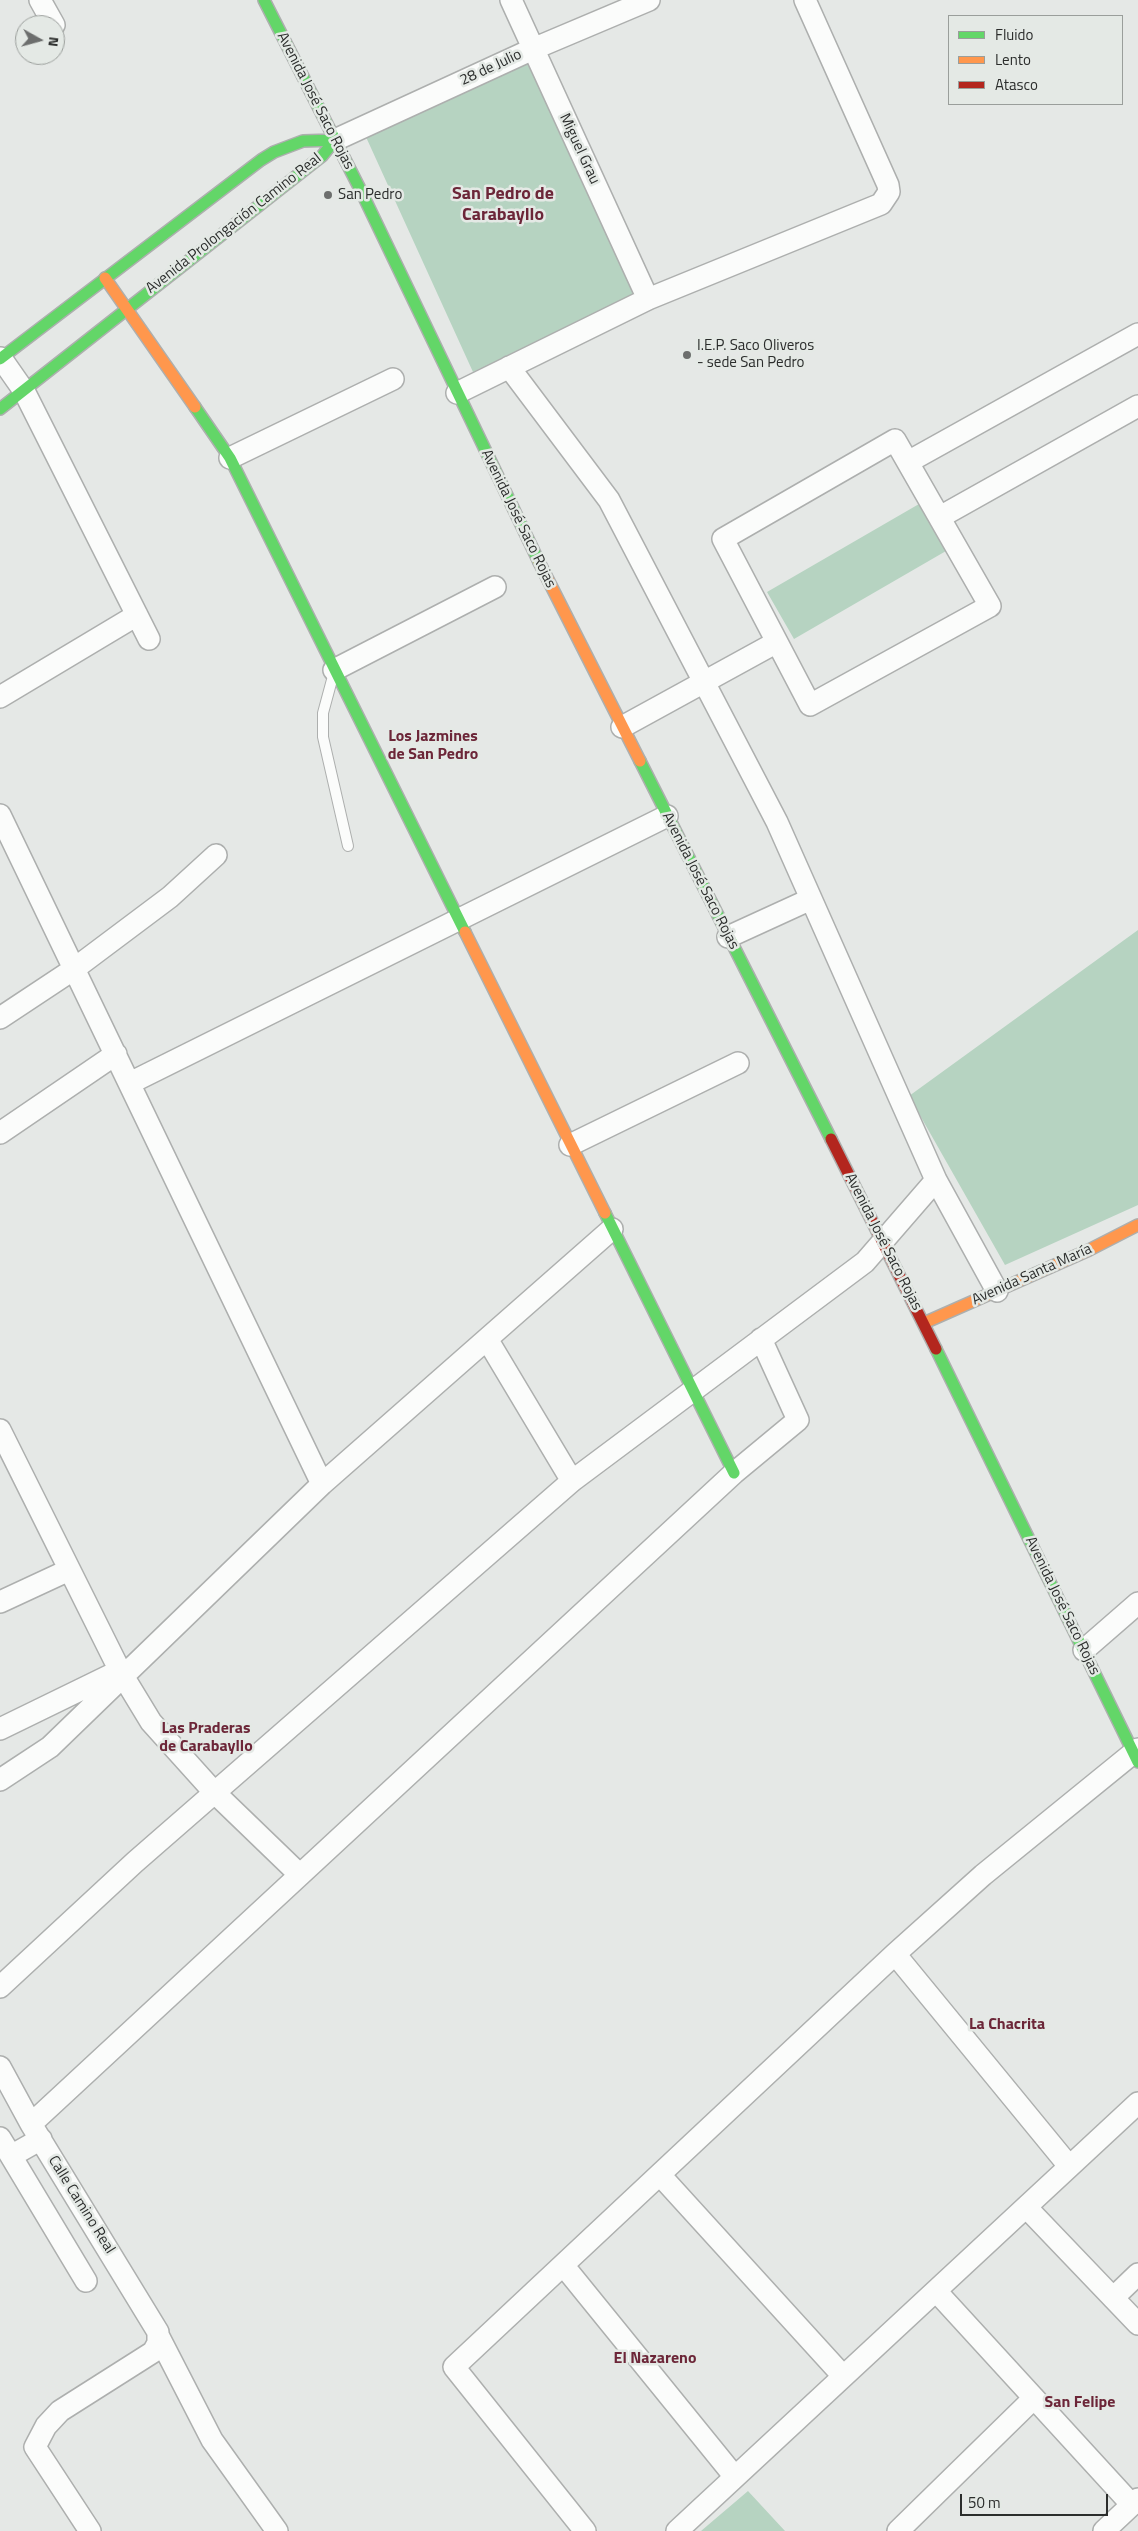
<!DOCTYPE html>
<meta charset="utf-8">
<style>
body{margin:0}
#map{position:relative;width:1138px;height:2531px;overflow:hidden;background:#e5e8e6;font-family:"Titillium Web",sans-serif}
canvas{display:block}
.legend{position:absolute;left:948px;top:15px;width:175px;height:90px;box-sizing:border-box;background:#e4e9e5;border:1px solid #9a9e9b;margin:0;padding:6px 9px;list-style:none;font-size:15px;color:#2b2d2c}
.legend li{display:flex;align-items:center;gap:10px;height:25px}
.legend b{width:25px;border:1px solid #9a9e9b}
.north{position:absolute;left:15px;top:15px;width:50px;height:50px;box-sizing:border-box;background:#e4e9e5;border:1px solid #9a9e9b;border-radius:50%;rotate:97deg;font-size:14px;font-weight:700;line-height:20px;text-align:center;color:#2b2d2c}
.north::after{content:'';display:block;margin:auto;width:18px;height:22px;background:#6c6e6d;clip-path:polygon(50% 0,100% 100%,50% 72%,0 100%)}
.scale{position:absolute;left:960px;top:2494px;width:148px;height:22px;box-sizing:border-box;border:2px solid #2b2d2c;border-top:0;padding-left:6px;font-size:15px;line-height:18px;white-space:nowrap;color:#2b2d2c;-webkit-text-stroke:4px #e4e9e5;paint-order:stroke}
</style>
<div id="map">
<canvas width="1138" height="2531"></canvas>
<ul class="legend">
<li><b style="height:6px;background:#63d668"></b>Fluido</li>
<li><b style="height:6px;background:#ff974d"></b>Lento</li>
<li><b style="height:6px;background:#b3261e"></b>Atasco</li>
</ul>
<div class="north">N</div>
<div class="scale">50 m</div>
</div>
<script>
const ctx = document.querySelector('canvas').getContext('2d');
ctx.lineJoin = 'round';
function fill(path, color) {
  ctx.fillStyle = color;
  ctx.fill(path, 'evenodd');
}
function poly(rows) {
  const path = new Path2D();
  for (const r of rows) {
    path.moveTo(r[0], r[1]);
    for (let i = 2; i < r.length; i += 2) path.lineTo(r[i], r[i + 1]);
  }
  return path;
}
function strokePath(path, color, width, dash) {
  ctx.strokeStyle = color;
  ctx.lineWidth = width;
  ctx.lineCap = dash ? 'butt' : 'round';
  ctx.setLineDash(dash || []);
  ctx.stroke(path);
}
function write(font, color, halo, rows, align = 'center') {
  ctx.font = font + ' "Titillium Web",sans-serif';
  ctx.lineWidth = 5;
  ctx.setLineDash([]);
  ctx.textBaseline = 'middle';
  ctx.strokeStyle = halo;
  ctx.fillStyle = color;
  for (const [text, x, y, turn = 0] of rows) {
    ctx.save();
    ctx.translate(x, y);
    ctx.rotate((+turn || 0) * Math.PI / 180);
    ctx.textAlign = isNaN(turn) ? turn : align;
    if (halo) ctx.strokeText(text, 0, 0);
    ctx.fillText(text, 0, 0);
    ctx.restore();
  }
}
const green = poly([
 [531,61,638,296,473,372,366,137],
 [919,504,946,551,794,639,767,592],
 [1138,930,1138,1205,1005,1265,909,1096],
 [748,2491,785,2531,701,2531]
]);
const lane = poly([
 [333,676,323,713,323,737,348,846]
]);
const street = poly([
 [40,0,54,25],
 [511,0,648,299],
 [335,140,533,49,649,0],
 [1,358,24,391,149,639],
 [509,367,609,500,777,822,936,1180,997,1291],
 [457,393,648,299,881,204,889,192,888,185,805,0],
 [895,440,990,606,810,705,723,539,895,440],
 [230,458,393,379],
 [908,462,1138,334],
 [940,517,1138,406],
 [334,670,495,587],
 [0,697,137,615],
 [622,727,777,642],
 [0,815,322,1484],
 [728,937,811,899],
 [0,1018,74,969,170,897,216,855],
 [130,1083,667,816],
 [0,1133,116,1054],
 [570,1145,738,1063],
 [487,1339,572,1481],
 [0,1430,120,1671,151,1722,214,1792,300,1875],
 [0,1602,69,1570],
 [1084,1650,1138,1603],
 [0,1729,119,1671],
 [0,1780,50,1747,322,1484,612,1229],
 [895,1954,1069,2166],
 [0,1987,135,1862,572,1481,865,1262,936,1180],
 [0,2067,31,2124,158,2332,158,2343,153,2352,60,2411,46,2426,35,2447,90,2531],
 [31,2124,734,1473,798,1420,761,1339],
 [0,2138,11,2156],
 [41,2139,11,2156,86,2281],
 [660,2175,843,2376],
 [1026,2207,1138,2324],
 [563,2265,735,2477],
 [936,2291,1132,2505],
 [1113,2298,1138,2274],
 [159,2337,212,2440,277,2531],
 [585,2531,454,2367,895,1954,983,1875,1138,1749],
 [677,2531,1138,2103],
 [898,2531,1034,2398],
 [1104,2531,1138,2499]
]);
const fast = poly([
 [264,0,361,191,539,562],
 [0,359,261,160,274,152,303,141,335,140],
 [195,407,230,458,465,932],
 [0,409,322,156,335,140],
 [640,761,831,1139],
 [605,1213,734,1473],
 [936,1349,1138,1762]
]);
const slow = poly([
 [105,278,195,407],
 [539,562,640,761],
 [465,932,605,1213],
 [924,1323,1089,1250,1138,1225]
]);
const jam = poly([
 [831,1139,936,1349]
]);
const markers = [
 [328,195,5,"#6c6e6d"],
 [687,355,5,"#6c6e6d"]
];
const streetNames = [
 ["28 de Julio",491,68,-25],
 ["Avenida José Saco Rojas",315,101,63],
 ["Miguel Grau",579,149,65],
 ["Avenida Prolongación Camino Real",234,224,-38],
 ["Avenida José Saco Rojas",518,519,64],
 ["Avenida José Saco Rojas",700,881,63],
 ["Avenida José Saco Rojas",883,1242,63],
 ["Avenida Santa María",1032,1275,-24],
 ["Avenida José Saco Rojas",1062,1606,64],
 ["Calle Camino Real",81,2205,58]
];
const poiNames = [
 ["San Pedro",338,195],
 ["I.E.P. Saco Oliveros",697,346],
 ["- sede San Pedro",697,363]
];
const neighbourhoodNames = [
 ["Los Jazmines",433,737],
 ["de San Pedro",433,755],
 ["Las Praderas",206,1729],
 ["de Carabayllo",206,1747],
 ["La Chacrita",1007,2025],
 ["El Nazareno",655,2359],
 ["San Felipe",1080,2403]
];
const quarterNames = [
 ["San Pedro de",503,195],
 ["Carabayllo",503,216]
];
fill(green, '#b6d3c1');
strokePath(lane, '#adafae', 12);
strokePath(street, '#adafae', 24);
strokePath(fast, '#adafae', 14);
strokePath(slow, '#adafae', 14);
strokePath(jam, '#adafae', 14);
strokePath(lane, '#fbfcfb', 10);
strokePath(street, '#fbfcfb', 21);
strokePath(fast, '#63d668', 11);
strokePath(slow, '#ff974d', 11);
strokePath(jam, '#b3261e', 11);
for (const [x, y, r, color] of markers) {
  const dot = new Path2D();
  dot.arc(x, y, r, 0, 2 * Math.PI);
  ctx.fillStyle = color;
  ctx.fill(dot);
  strokePath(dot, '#e4e9e5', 2);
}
write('15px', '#2b2d2c', '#e4e9e5', streetNames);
write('15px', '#2b2d2c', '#e4e9e5', poiNames, 'left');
write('bold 16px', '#6c2638', '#e4e9e5', neighbourhoodNames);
write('bold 18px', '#6c2638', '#e4e9e5', quarterNames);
</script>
